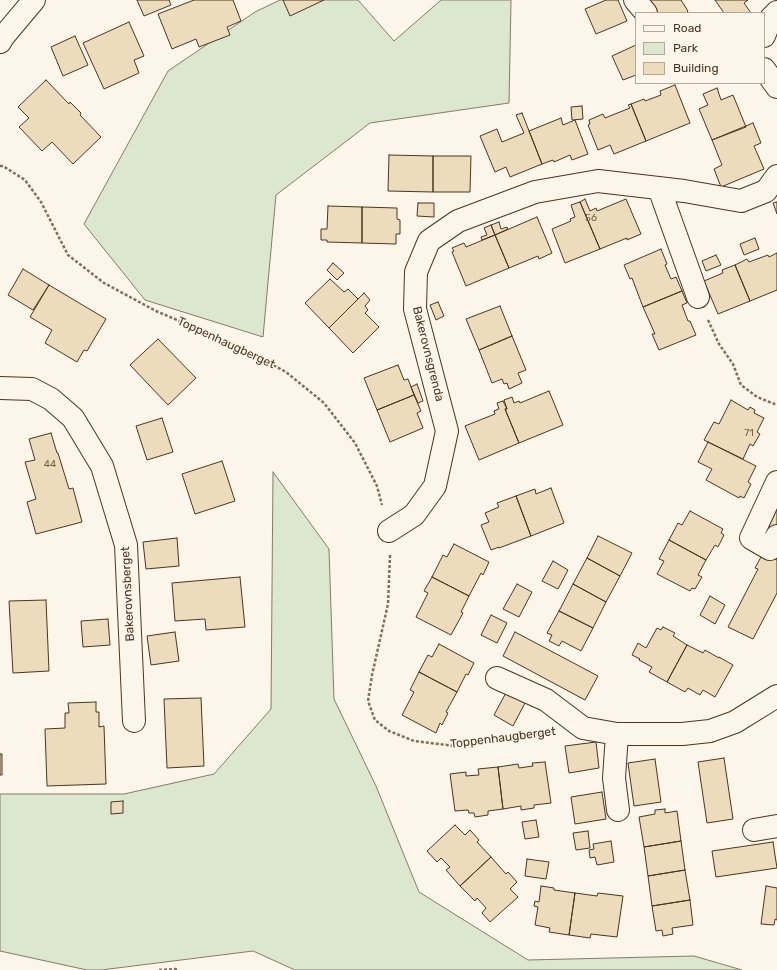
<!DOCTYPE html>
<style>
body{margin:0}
#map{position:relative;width:777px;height:970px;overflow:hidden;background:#fbf6e9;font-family:Rubik,sans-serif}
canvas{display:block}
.legend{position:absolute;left:635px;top:12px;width:130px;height:72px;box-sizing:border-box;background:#fbf6e9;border:1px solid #b4a999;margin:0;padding:5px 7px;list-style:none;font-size:12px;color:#4a3520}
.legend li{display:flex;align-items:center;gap:8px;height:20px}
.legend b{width:20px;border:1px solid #b4a999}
</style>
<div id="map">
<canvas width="777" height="970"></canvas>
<ul class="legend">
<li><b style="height:5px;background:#fbf6e9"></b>Road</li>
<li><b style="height:11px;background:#dce7d0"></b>Park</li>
<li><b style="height:11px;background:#ecdcbc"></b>Building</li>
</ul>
</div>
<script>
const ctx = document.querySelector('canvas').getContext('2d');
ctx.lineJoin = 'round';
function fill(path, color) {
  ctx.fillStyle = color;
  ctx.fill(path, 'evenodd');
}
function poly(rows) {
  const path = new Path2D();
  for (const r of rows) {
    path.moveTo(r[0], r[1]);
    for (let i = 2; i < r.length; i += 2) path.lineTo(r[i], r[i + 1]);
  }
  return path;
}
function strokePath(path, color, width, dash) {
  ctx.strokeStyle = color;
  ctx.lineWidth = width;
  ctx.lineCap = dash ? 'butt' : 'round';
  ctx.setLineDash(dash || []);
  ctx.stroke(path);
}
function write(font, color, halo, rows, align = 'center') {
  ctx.font = font + ' Rubik,sans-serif';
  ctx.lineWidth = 3;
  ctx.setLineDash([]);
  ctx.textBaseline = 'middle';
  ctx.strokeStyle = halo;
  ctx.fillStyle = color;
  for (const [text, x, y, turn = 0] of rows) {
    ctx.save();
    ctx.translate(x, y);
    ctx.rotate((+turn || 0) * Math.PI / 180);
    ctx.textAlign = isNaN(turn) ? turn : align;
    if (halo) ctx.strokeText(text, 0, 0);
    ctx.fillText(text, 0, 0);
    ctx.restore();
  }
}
const green = poly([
 [280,0,358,0,394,41,441,0,511,0,509,103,370,123,276,195,263,337,145,300,84,224,168,71,255,12,280,0],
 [273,472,329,549,334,699,376,786,419,892,528,960,694,956,742,970,295,970,253,951,101,970,87,970,0,951,0,794,124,794,214,774,271,709,273,472]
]);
const building = poly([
 [137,0,169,0,171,5,144,16,137,0],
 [194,0,233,0,241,21,227,27,230,35,199,47,196,39,172,49,158,14,194,0],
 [283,0,324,0,290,16,283,0],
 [606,0,618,0,627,21,596,34,585,9,606,0],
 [649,0,681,0,688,11,686,13,658,13,649,0],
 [715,0,748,0,744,3,751,13,724,13,715,0],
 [129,22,144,56,134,60,139,73,104,89,83,43,129,22],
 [75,36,88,65,63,76,51,47,75,36],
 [636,45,636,75,623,80,612,56,636,45],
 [46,80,69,104,70,102,81,113,80,115,101,137,73,164,52,142,42,151,19,127,29,118,18,107,46,80],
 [675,85,690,123,646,141,631,104,644,99,645,101,661,95,660,91,675,85],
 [717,88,721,100,733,95,746,127,712,140,699,109,708,105,703,94,717,88],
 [631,104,646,141,614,154,610,145,598,150,588,125,590,124,589,120,603,114,605,118,630,108,628,105,631,104],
 [582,106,583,119,572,120,571,107,582,106],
 [522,113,542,164,510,177,506,167,495,172,480,136,497,129,502,142,524,133,516,115,522,113],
 [561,118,563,125,575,120,588,154,572,160,570,155,554,162,553,160,542,164,529,131,561,118],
 [753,123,761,143,754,146,764,169,721,187,714,169,722,165,712,140,753,123],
 [389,155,433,156,433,192,388,191,389,155],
 [433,156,471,156,470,192,433,192,433,156],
 [585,199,590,211,596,208,597,211,626,199,641,234,627,240,627,238,600,249,580,202,585,199],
 [580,202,600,249,565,263,552,229,571,221,570,219,575,217,571,205,580,202],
 [777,202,777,214,773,203,777,202],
 [418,203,434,203,434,217,417,216,418,203],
 [328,206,362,207,362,243,327,242,327,240,321,240,321,229,327,229,328,206],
 [362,207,397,208,397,219,400,220,400,234,396,234,396,244,362,243,362,207],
 [537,217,552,253,539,259,538,256,509,268,495,235,537,217],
 [499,222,501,229,507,227,508,229,495,235,491,225,499,222],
 [491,225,495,235,482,240,481,237,487,235,484,228,491,225],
 [495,235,509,268,466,286,452,252,454,251,452,248,464,243,466,247,495,235],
 [755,238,759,249,744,255,740,244,755,238],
 [661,249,667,264,665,265,671,279,676,277,682,291,643,307,632,278,630,279,624,265,661,249],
 [777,253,777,290,750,301,735,265,747,259,749,262,768,255,769,257,777,253],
 [716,255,721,265,706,271,702,261,716,255],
 [333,263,344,273,337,280,327,270,333,263],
 [735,265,750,301,718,314,704,281,723,273,722,270,735,265],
 [23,269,49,285,33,310,8,295,23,269],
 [330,279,344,292,348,289,358,299,329,328,305,303,330,279],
 [49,285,106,319,87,351,84,350,77,362,45,343,52,330,30,317,49,285],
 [682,291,687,303,682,305,688,321,690,321,696,335,659,350,652,334,655,334,643,307,682,291],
 [364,293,370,300,365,306,368,310,365,313,379,327,353,353,329,328,364,293],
 [438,302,444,316,436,320,430,305,438,302],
 [500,306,512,336,479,350,466,319,500,306],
 [512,336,526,370,518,373,522,383,509,389,507,383,504,384,502,379,492,383,479,350,512,336],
 [158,339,196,378,168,405,130,365,158,339],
 [398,365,404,380,408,379,414,395,377,410,364,378,398,365],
 [417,384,423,401,418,403,411,387,417,384],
 [549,391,563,425,519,443,505,409,507,409,504,400,512,397,514,403,519,401,520,403,549,391],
 [414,395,421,411,417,413,423,428,390,442,377,410,414,395],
 [731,400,748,410,750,407,755,410,754,413,764,418,757,432,760,434,753,446,750,444,743,459,704,440,714,422,719,424,731,400],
 [503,401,507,409,505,409,519,443,479,460,465,426,495,414,494,411,499,409,497,403,503,401],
 [162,418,173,452,147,460,136,426,162,418],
 [51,433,57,453,58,453,69,489,73,488,82,522,36,534,27,502,36,499,25,462,35,460,29,439,51,433],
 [708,442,756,466,748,482,751,484,744,498,740,496,739,498,706,480,712,469,698,462,708,442],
 [222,461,235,501,195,514,182,474,222,461],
 [551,488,564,523,531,536,516,496,535,489,536,494,551,488],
 [516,496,531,536,499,548,499,547,491,550,481,525,489,522,485,513,499,507,497,503,516,496],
 [767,505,777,510,777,524,770,539,754,531,767,505],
 [690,511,723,529,721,533,724,535,718,547,715,545,706,560,669,540,678,523,682,525,690,511],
 [598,536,632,553,620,576,587,558,598,536],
 [177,538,179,566,146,569,143,542,177,538],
 [669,540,706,560,698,575,702,577,695,589,692,588,690,591,657,574,664,561,659,559,669,540],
 [454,544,489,562,483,575,481,573,469,596,432,577,443,555,447,557,454,544],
 [766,554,777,560,777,593,753,639,728,627,758,569,755,568,761,557,764,558,766,554],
 [587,558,620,576,606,602,573,584,587,558],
 [553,561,568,570,558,589,542,581,553,561],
 [240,577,245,627,206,630,205,619,175,621,172,583,240,577],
 [432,577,469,596,461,612,463,613,451,635,416,617,428,593,424,591,432,577],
 [517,584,532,592,519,617,503,609,517,584],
 [573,584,606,602,593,628,559,611,573,584],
 [710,596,725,605,715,624,700,615,710,596],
 [46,600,49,671,13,673,9,601,46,600],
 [559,611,593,628,581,651,562,641,559,646,549,641,552,635,547,633,559,611],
 [491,615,507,623,497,643,481,635,491,615],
 [108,619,110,645,83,647,81,621,108,619],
 [663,627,675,633,673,636,687,645,667,682,649,672,652,667,639,660,640,659,632,655,638,643,646,648,657,628,661,630,663,627],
 [175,632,179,661,151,665,147,636,175,632],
 [515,632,598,676,585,700,503,656,515,632],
 [439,644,474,663,468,675,466,674,457,692,419,672,428,655,432,657,439,644],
 [687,645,703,653,705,650,719,658,719,657,733,665,715,697,703,690,700,695,688,688,685,692,667,682,687,645],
 [419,672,457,692,446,712,448,713,442,725,440,723,436,733,402,715,414,692,410,690,419,672],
 [507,691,526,701,513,726,494,715,507,691],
 [201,698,204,766,167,768,164,699,201,698],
 [96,702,96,712,99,712,99,727,104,726,106,784,47,786,45,729,65,728,65,713,69,713,68,703,96,702],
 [596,742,599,768,569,773,565,746,596,742],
 [0,754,2,754,2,775,0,775,0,754],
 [724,758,733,819,707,823,698,762,724,758],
 [655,759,661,802,634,806,628,763,655,759],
 [545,762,551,803,534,805,534,808,521,810,521,806,503,809,498,767,518,764,519,768,533,766,532,763,545,762],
 [498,767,503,809,488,811,488,815,475,817,474,813,469,813,468,810,455,811,450,774,466,772,466,776,479,775,478,769,498,767],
 [602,792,606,819,575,824,571,797,602,792],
 [123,801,123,813,111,814,111,802,123,801],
 [665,809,665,813,677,811,681,841,644,847,639,817,655,814,655,810,665,809],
 [536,820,539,837,525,839,522,822,536,820],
 [455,825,465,835,470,830,479,840,477,842,491,857,460,886,446,870,450,867,441,858,437,862,427,851,455,825],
 [588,831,590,848,576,850,573,833,588,831],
 [611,841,614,862,597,865,595,857,590,858,589,850,594,849,593,844,611,841],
 [681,841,685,870,648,876,644,847,681,841],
 [773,842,777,868,716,877,712,851,773,842],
 [491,857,506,874,508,872,517,882,510,889,518,897,490,922,482,913,486,908,477,898,475,901,460,886,491,857],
 [527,859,549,862,546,879,525,876,527,859],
 [685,870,690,900,652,906,648,876,685,870],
 [541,886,554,888,554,890,575,893,569,935,549,932,550,928,535,925,538,907,534,906,535,901,539,902,541,886],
 [766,886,777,888,777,920,775,919,774,925,761,924,766,886],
 [575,893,597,896,598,893,623,896,617,937,591,934,590,938,569,935,575,893],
 [690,900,693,925,672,928,673,934,663,936,662,930,656,931,652,906,690,900]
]);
const path = poly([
 [0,166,3,166,25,180,41,202,68,255,104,283,156,311,240,347,286,372,324,403,355,443,377,486,382,505],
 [708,320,719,344,733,364,741,385,757,397,777,405],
 [390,555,388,604,372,675,368,701,375,720,389,731,414,741,455,746,547,733],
 [159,970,175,969,179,970]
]);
const minor = poly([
 [635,0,646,13],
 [764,36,771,18,777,12],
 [0,42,3,37,34,0],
 [764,69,777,87],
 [659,188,698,297],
 [0,388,32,389,51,399,73,418,102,466,126,545,134,721],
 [777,482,751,538,770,549,777,536],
 [389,531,414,515,435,486,447,431,415,309,416,272,429,241,458,221,535,192,598,181,684,191,741,201,766,191,777,176],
 [497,678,546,700,583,728,617,734,682,734,710,731,735,722,777,696],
 [617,734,614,778,618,810],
 [754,830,777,826]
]);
const numberNames = [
 ["56",591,218],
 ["71",749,433],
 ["44",50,464]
];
const streetNames = [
 ["Toppenhaugberget",226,343,25],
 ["Bakerovnsgrenda",428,354,76],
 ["Bakerovnsberget",128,594,-93],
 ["Toppenhaugberget",503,738,-7]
];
fill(green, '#dce7d0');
strokePath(green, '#887966', 1);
fill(building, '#ecdcbc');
strokePath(building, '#4a3520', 1);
strokePath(minor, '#4a3520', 24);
strokePath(path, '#7f6f5c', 2.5, [3, 2]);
strokePath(minor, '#fbf6e9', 22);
write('10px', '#725f47', null, numberNames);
write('12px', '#4a3520', '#fbf6e9', streetNames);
</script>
